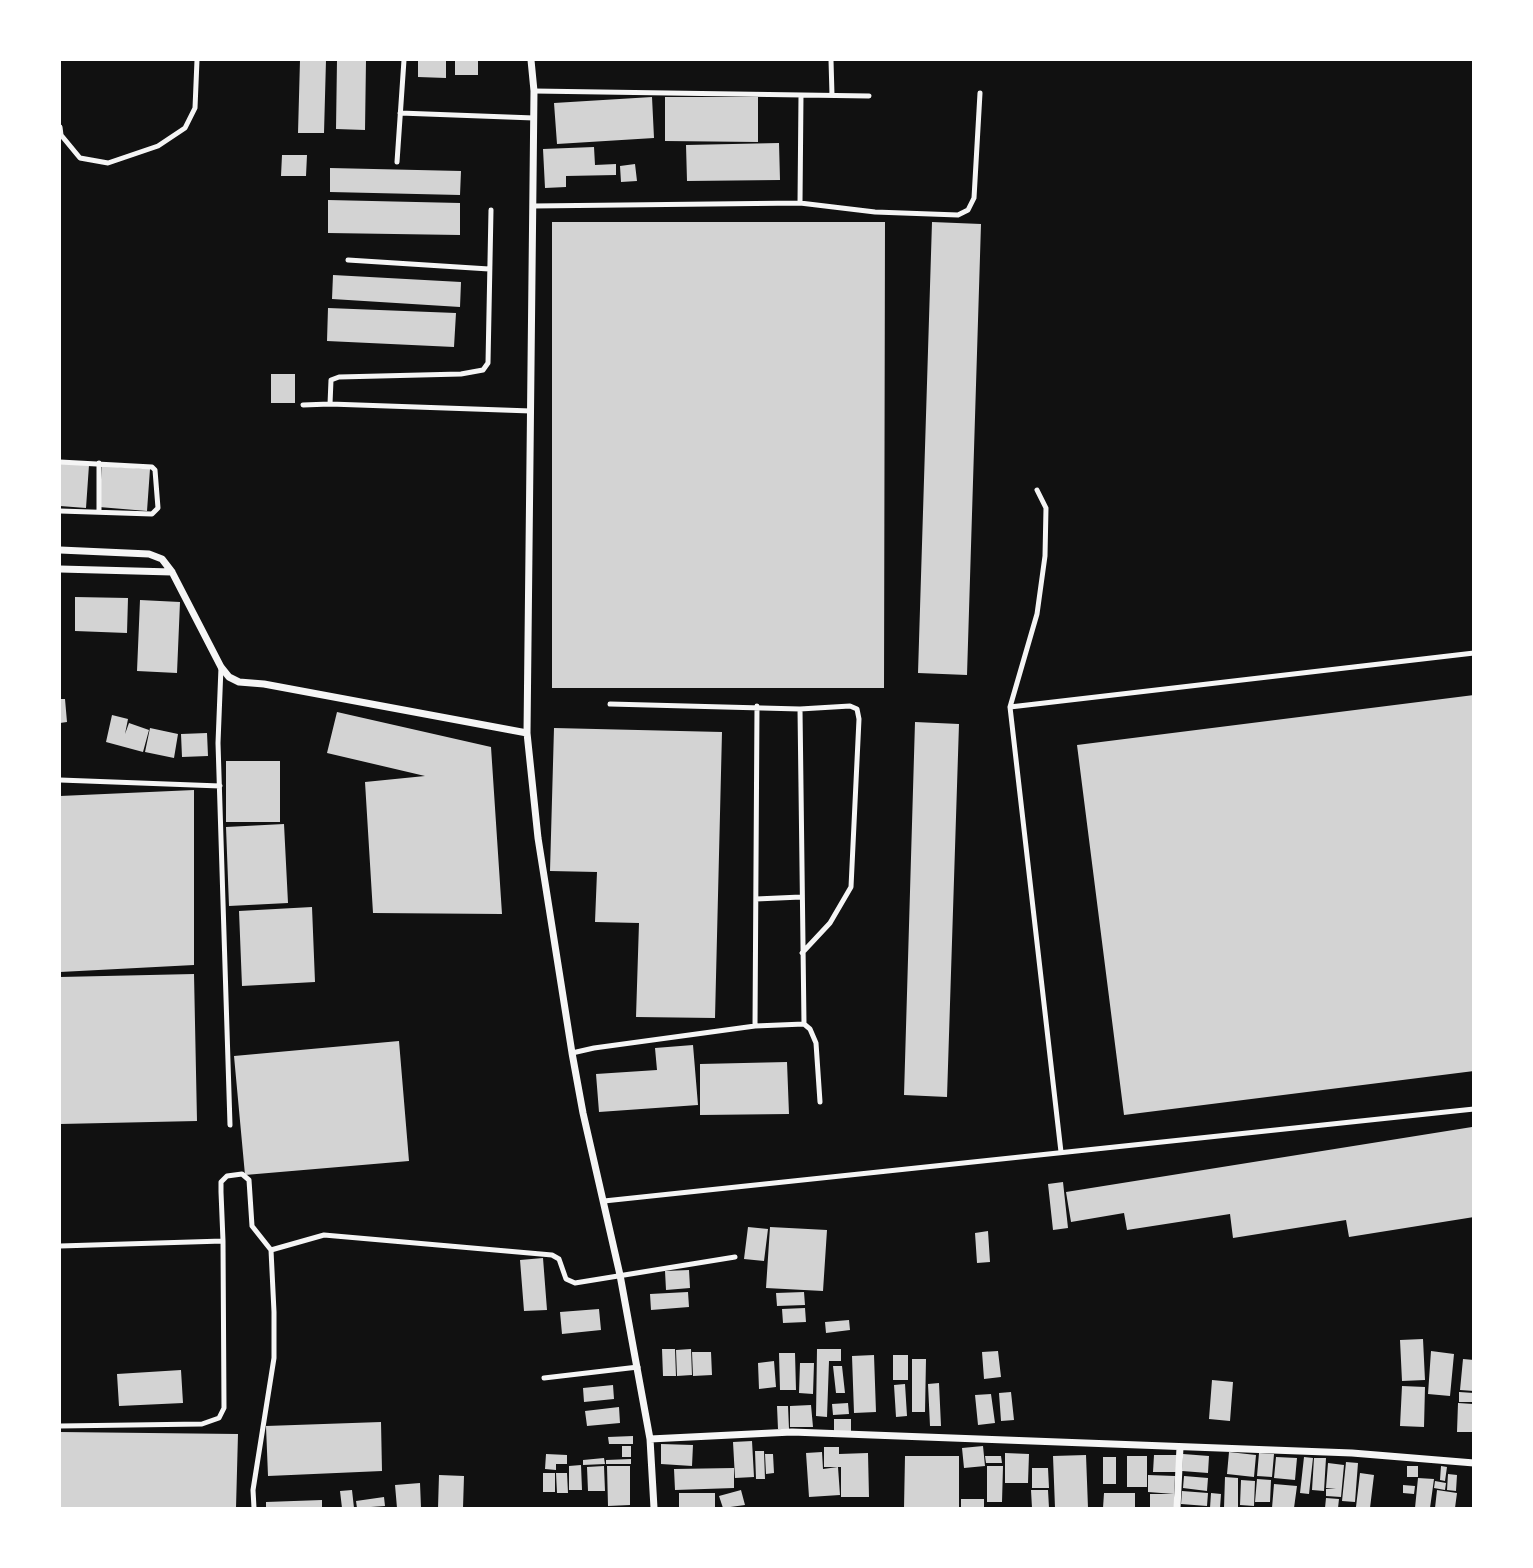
<!DOCTYPE html>
<style>
body{margin:0}
#map{position:relative;width:1533px;height:1568px;overflow:hidden;background:#111;font-family:"Fira Sans",sans-serif}
canvas{display:block}
.frame{position:absolute;inset:0;border:61px solid #fff;pointer-events:none}
</style>
<div id="map">
<canvas width="1533" height="1568"></canvas>
<div class="frame"></div>
</div>
<script>
const ctx = document.querySelector('canvas').getContext('2d');
ctx.lineJoin = 'round';
function fill(path, color) {
  ctx.fillStyle = color;
  ctx.fill(path, 'evenodd');
}
function poly(rows) {
  const path = new Path2D();
  for (const r of rows) {
    path.moveTo(r[0], r[1]);
    for (let i = 2; i < r.length; i += 2) path.lineTo(r[i], r[i + 1]);
  }
  return path;
}
function strokePath(path, color, width, dash) {
  ctx.strokeStyle = color;
  ctx.lineWidth = width;
  ctx.lineCap = dash ? 'butt' : 'round';
  ctx.setLineDash(dash || []);
  ctx.stroke(path);
}
const building = poly([
 [300,60,326,60,324,133,298,133],
 [337,60,366,60,365,130,336,129],
 [418,60,446,60,446,78,418,77],
 [455,60,478,60,478,75,455,75],
 [652,97,654,138,557,144,554,103],
 [665,97,758,97,758,142,665,141],
 [779,143,780,180,687,181,686,145],
 [594,147,595,165,616,164,616,175,566,176,566,187,545,188,543,149],
 [282,155,307,155,306,176,281,176],
 [635,164,637,181,621,182,620,166],
 [330,168,461,171,460,195,330,192],
 [328,200,460,203,460,235,328,233],
 [552,222,885,222,884,688,552,688],
 [932,222,981,224,967,675,918,673],
 [333,275,461,282,460,307,332,299],
 [328,308,456,313,454,347,327,341],
 [271,374,295,374,295,403,271,403],
 [60,463,89,465,86,508,60,506],
 [102,466,150,469,147,511,99,507],
 [75,597,128,598,127,633,75,631],
 [140,600,180,602,177,673,137,671],
 [1474,695,1474,1071,1124,1115,1077,745],
 [60,699,65,699,67,722,60,723],
 [337,712,491,747,502,914,373,913,365,782,425,776,327,753],
 [112,715,128,719,125,734,129,723,149,730,143,752,106,742],
 [915,722,959,724,947,1097,904,1095],
 [150,728,178,734,174,758,145,752],
 [554,728,722,732,715,1018,636,1017,639,923,595,922,597,872,550,871],
 [207,733,208,756,182,757,181,734],
 [226,761,280,761,280,822,226,822],
 [194,790,194,965,60,972,60,796],
 [284,824,288,903,229,906,226,827],
 [312,907,315,982,242,986,239,911],
 [194,974,197,1121,60,1124,60,977],
 [399,1041,409,1161,245,1175,234,1056],
 [693,1045,698,1105,599,1112,596,1074,657,1070,655,1048],
 [787,1062,789,1114,700,1115,700,1064],
 [1472,1127,1474,1217,1349,1237,1346,1220,1233,1238,1230,1214,1127,1230,1124,1213,1071,1222,1066,1192],
 [1063,1182,1068,1228,1053,1230,1048,1184],
 [748,1227,768,1229,764,1261,744,1259],
 [770,1227,827,1230,823,1291,766,1288],
 [988,1231,990,1262,977,1263,975,1233],
 [543,1258,547,1310,524,1311,520,1260],
 [689,1270,690,1288,666,1290,665,1271],
 [688,1292,689,1307,651,1310,650,1294],
 [804,1292,805,1305,777,1306,776,1293],
 [805,1308,806,1322,783,1323,782,1309],
 [599,1309,601,1330,562,1334,560,1312],
 [849,1320,850,1330,826,1333,825,1322],
 [1423,1339,1425,1380,1402,1381,1400,1340],
 [662,1349,675,1349,676,1376,663,1376],
 [691,1349,692,1375,677,1376,676,1350],
 [817,1349,841,1349,841,1361,829,1361,827,1417,816,1416],
 [998,1351,1001,1377,984,1379,982,1352],
 [1431,1351,1454,1354,1450,1396,1428,1394],
 [692,1352,711,1352,712,1375,693,1376],
 [779,1353,795,1353,796,1390,780,1390],
 [874,1355,876,1412,854,1413,852,1356],
 [893,1355,908,1355,908,1380,893,1380],
 [912,1359,926,1359,925,1412,912,1412],
 [1463,1359,1474,1360,1474,1391,1460,1390],
 [774,1361,776,1387,759,1389,758,1363],
 [800,1363,814,1363,813,1394,799,1393],
 [833,1366,842,1366,845,1393,836,1393],
 [181,1370,183,1403,119,1406,117,1374],
 [1212,1380,1233,1382,1230,1421,1209,1419],
 [939,1383,941,1426,930,1426,928,1384],
 [905,1384,907,1416,896,1417,894,1385],
 [613,1385,614,1399,584,1402,583,1388],
 [1402,1386,1425,1387,1424,1427,1400,1426],
 [1011,1392,1014,1420,1001,1421,999,1393],
 [1459,1392,1474,1393,1474,1402,1459,1402],
 [991,1394,995,1423,978,1425,975,1395],
 [848,1403,849,1414,833,1415,832,1404],
 [1458,1403,1473,1404,1472,1432,1457,1432],
 [811,1405,813,1427,790,1427,790,1406],
 [777,1406,788,1406,789,1429,778,1429],
 [619,1407,620,1423,587,1426,585,1411],
 [834,1419,851,1419,851,1431,834,1431],
 [381,1422,382,1471,268,1476,266,1426],
 [60,1432,238,1434,236,1508,60,1508],
 [633,1436,633,1444,609,1444,608,1437],
 [752,1441,754,1477,735,1478,733,1442],
 [661,1444,693,1445,692,1466,661,1464],
 [622,1446,631,1446,631,1457,622,1457],
 [983,1446,985,1466,964,1468,962,1448],
 [824,1447,839,1447,839,1454,868,1453,869,1497,841,1497,841,1467,824,1467],
 [755,1451,764,1451,765,1479,756,1479],
 [822,1452,823,1469,838,1467,840,1495,809,1497,806,1453],
 [1229,1452,1256,1455,1254,1477,1227,1474],
 [1005,1453,1029,1454,1028,1483,1005,1483],
 [1259,1453,1274,1454,1272,1477,1257,1476],
 [546,1454,567,1455,567,1464,556,1464,556,1470,545,1469],
 [765,1454,773,1454,774,1473,766,1474],
 [1183,1454,1209,1456,1208,1473,1182,1471],
 [1086,1455,1088,1508,1055,1508,1053,1456],
 [1154,1455,1177,1455,1176,1472,1153,1472],
 [905,1456,959,1456,959,1508,904,1508],
 [985,1456,1001,1456,1002,1463,986,1463],
 [1127,1456,1147,1456,1147,1487,1127,1487],
 [1103,1457,1116,1457,1116,1484,1103,1484],
 [1276,1457,1297,1458,1295,1480,1274,1478],
 [1304,1457,1313,1458,1309,1494,1300,1493],
 [604,1458,605,1464,583,1465,583,1460],
 [1314,1458,1326,1458,1324,1491,1312,1490],
 [631,1459,631,1464,606,1464,606,1460],
 [1346,1462,1358,1463,1355,1502,1342,1501],
 [1328,1463,1344,1465,1341,1497,1326,1496,1326,1489,1336,1489,1326,1488],
 [581,1465,582,1490,569,1490,569,1466],
 [604,1466,605,1491,588,1491,587,1467],
 [607,1466,630,1466,630,1505,608,1506],
 [987,1466,1003,1466,1002,1502,987,1502],
 [1407,1466,1418,1466,1418,1477,1407,1477],
 [1441,1466,1447,1467,1445,1481,1440,1480],
 [734,1468,734,1488,675,1490,674,1469],
 [1032,1468,1048,1468,1049,1488,1032,1488],
 [543,1473,555,1473,555,1492,543,1492],
 [556,1473,567,1473,568,1493,557,1493],
 [1360,1473,1374,1475,1370,1508,1356,1507],
 [1448,1474,1457,1475,1456,1491,1447,1490],
 [439,1475,464,1476,463,1508,438,1508],
 [1148,1475,1175,1476,1174,1494,1148,1492],
 [1184,1476,1208,1478,1207,1491,1183,1488],
 [1225,1477,1238,1478,1238,1508,1224,1508],
 [1418,1478,1434,1479,1430,1508,1415,1508],
 [1257,1479,1271,1480,1270,1502,1255,1502],
 [1241,1480,1255,1481,1254,1506,1240,1505],
 [1435,1481,1446,1483,1445,1490,1434,1488],
 [420,1483,421,1508,397,1508,395,1485],
 [1274,1484,1297,1486,1294,1508,1272,1508],
 [1403,1485,1415,1486,1414,1494,1403,1493],
 [352,1490,354,1508,342,1508,340,1491],
 [741,1490,745,1505,723,1508,719,1496],
 [1031,1490,1048,1490,1049,1508,1032,1508],
 [1437,1490,1457,1493,1455,1508,1435,1508],
 [1182,1491,1208,1493,1207,1506,1181,1504],
 [679,1493,715,1493,715,1508,679,1508],
 [1104,1493,1135,1493,1135,1508,1103,1508],
 [1211,1493,1221,1494,1220,1508,1210,1508],
 [1150,1494,1174,1494,1174,1508,1150,1508],
 [384,1497,385,1506,357,1508,356,1501],
 [1326,1498,1339,1499,1338,1508,1325,1508],
 [961,1499,984,1499,984,1508,961,1508],
 [322,1500,322,1508,266,1508,266,1502]
]);
const service = poly([
 [831,60,832,95],
 [534,91,869,96],
 [400,113,534,118],
 [60,127,61,135,80,158,108,163,158,146,185,128,195,108,197,60],
 [397,162,404,60],
 [800,203,801,95],
 [533,206,800,203,875,212,958,215,968,210,974,198,980,93],
 [348,260,489,269],
 [330,404,331,380,339,377,461,374,483,370,488,363,491,210],
 [303,405,330,404,531,411],
 [60,462,152,467,155,470,158,508,152,514,60,511],
 [99,512,99,463],
 [221,667,218,743,230,1125],
 [610,704,800,709,850,706,857,709,859,719,851,887,830,923,802,953],
 [1010,707,1037,614,1045,556,1046,508,1037,490],
 [800,709,804,1024],
 [60,780,220,786],
 [756,899,801,897],
 [755,1026,757,706],
 [572,1053,594,1048,755,1026,804,1024,810,1029,816,1043,820,1102],
 [1061,1152,1010,707,1474,653],
 [604,1201,1474,1109],
 [60,1246,223,1241],
 [544,1378,638,1367],
 [60,1426,202,1424,219,1418,224,1408,223,1241,221,1192,221,1182,227,1176,242,1174,249,1180,252,1226,271,1250,324,1235,552,1255,559,1259,566,1279,575,1283,735,1257],
 [254,1508,253,1490,274,1358,274,1312,271,1250]
]);
const minor = poly([
 [531,60,534,91,527,733,538,838,572,1053,583,1113,620,1275,650,1439,654,1508],
 [60,550,149,554,162,559,172,572,221,667,229,677,239,682,264,684,527,733],
 [60,569,172,572],
 [650,1439,792,1432,1352,1453,1474,1463],
 [1177,1508,1180,1447]
]);
fill(building, '#d3d3d3');
strokePath(service, '#f5f5f5', 5);
strokePath(minor, '#f5f5f5', 7);
</script>
